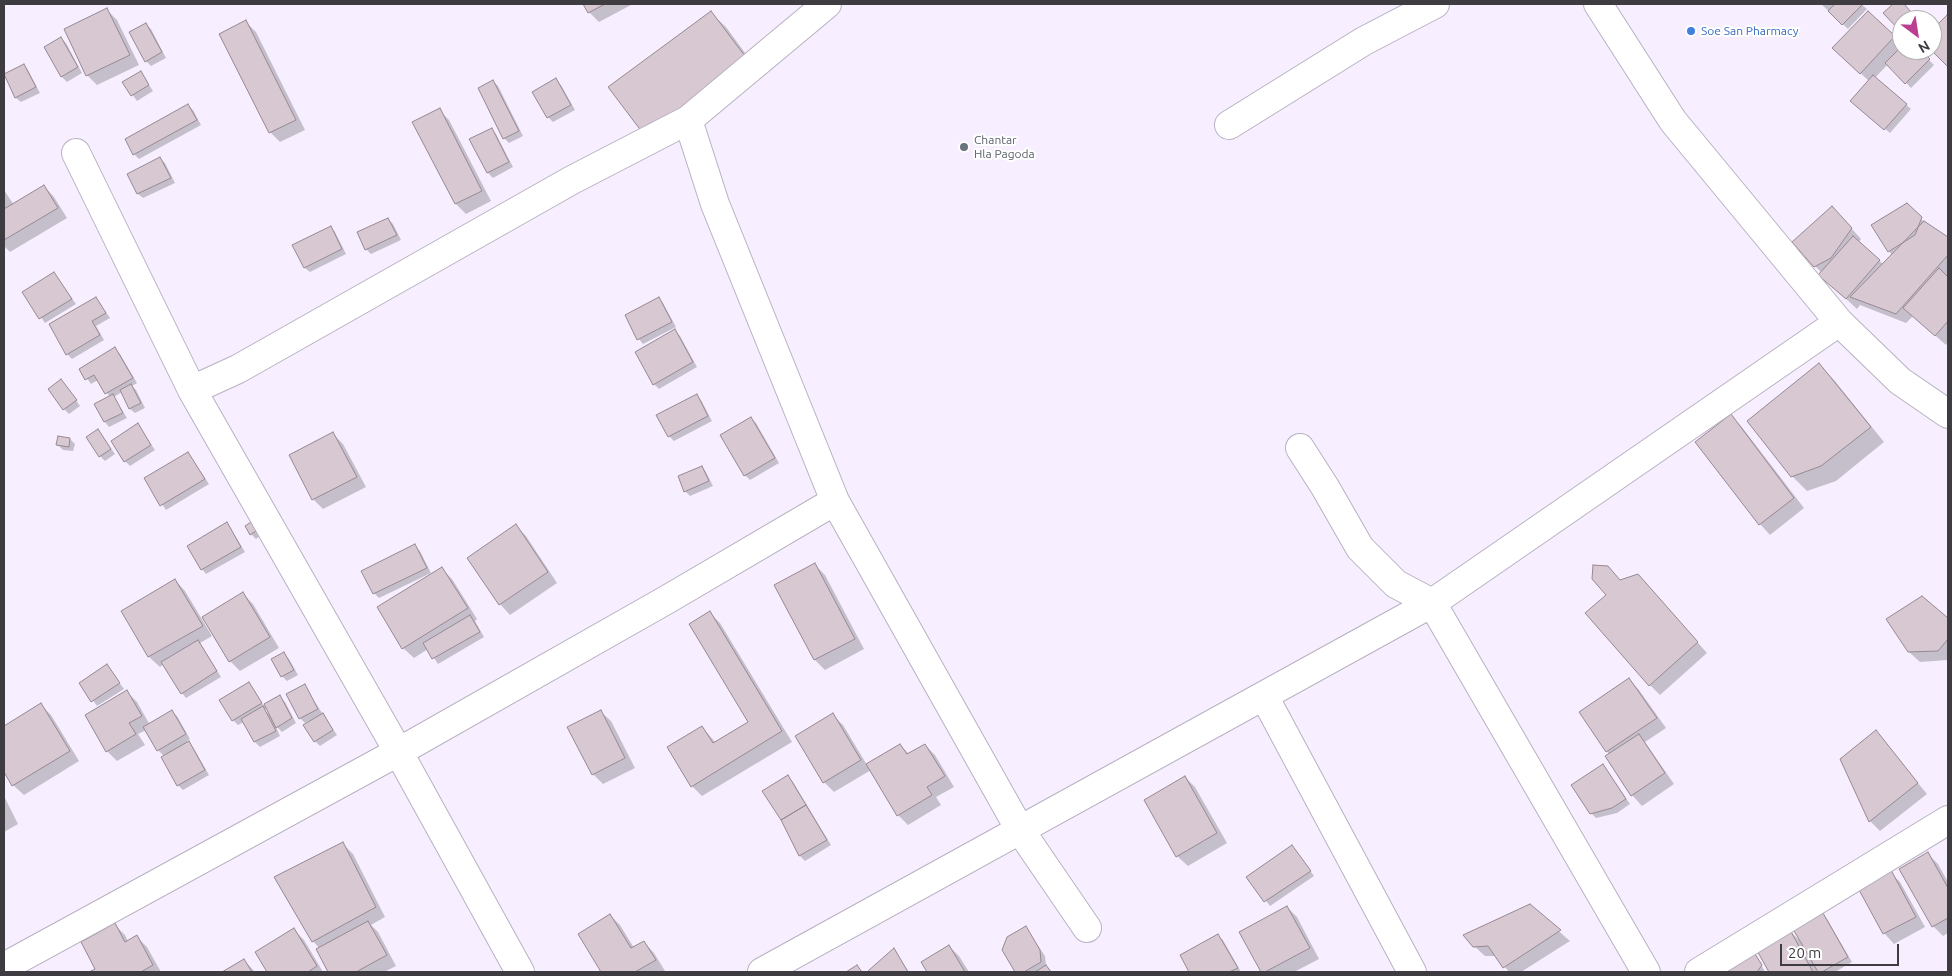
<!DOCTYPE html>
<style>
body{margin:0}
#map{position:relative;width:1952px;height:976px;overflow:hidden;background:#f7efff;font-family:Ubuntu,sans-serif}
canvas{display:block}
.frame{position:absolute;inset:0;border:5px solid #3e3b41;pointer-events:none}
.north{position:absolute;left:1892px;top:10px;width:50px;height:50px;box-sizing:border-box;background:#fff;border:1px solid #b2b1b3;border-radius:50%;rotate:149deg;font-size:14px;font-weight:700;line-height:20px;text-align:center;color:#3e3b41}
.north::after{content:'';display:block;margin:auto;width:18px;height:22px;background:#bb3f90;clip-path:polygon(50% 0,100% 100%,50% 72%,0 100%)}
.scale{position:absolute;left:1780px;top:944px;width:119px;height:22px;box-sizing:border-box;border:2px solid #3e3b41;border-top:0;padding-left:6px;font-size:15px;line-height:18px;white-space:nowrap;color:#3e3b41;-webkit-text-stroke:4px #fff;paint-order:stroke}
</style>
<div id="map">
<canvas width="1952" height="976"></canvas>
<div class="frame"></div>
<div class="north">N</div>
<div class="scale">20 m</div>
</div>
<script>
const ctx = document.querySelector('canvas').getContext('2d');
ctx.lineJoin = 'round';
function fill(path, color) {
  ctx.fillStyle = color;
  ctx.fill(path, 'evenodd');
}
function poly(rows) {
  const path = new Path2D();
  for (const r of rows) {
    path.moveTo(r[0], r[1]);
    for (let i = 2; i < r.length; i += 2) path.lineTo(r[i], r[i + 1]);
  }
  return path;
}
function strokePath(path, color, width, dash) {
  ctx.strokeStyle = color;
  ctx.lineWidth = width;
  ctx.lineCap = dash ? 'butt' : 'round';
  ctx.setLineDash(dash || []);
  ctx.stroke(path);
}
function write(font, color, halo, rows, align = 'center') {
  ctx.font = font + ' Ubuntu,sans-serif';
  ctx.lineWidth = 4;
  ctx.setLineDash([]);
  ctx.textBaseline = 'middle';
  ctx.strokeStyle = halo;
  ctx.fillStyle = color;
  for (const [text, x, y, turn = 0] of rows) {
    ctx.save();
    ctx.translate(x, y);
    ctx.rotate((+turn || 0) * Math.PI / 180);
    ctx.textAlign = isNaN(turn) ? turn : align;
    if (halo) ctx.strokeText(text, 0, 0);
    ctx.fillText(text, 0, 0);
    ctx.restore();
  }
}
const shadow = poly([
 [584,4,633,4,599,22,589,12],
 [1821,4,1861,4,1867,9,1848,29],
 [107,10,117,20,139,65,97,85,87,75],
 [1868,12,1902,44,1902,50,1919,50,1934,65,1911,88,1888,64,1875,78,1911,109,1890,133,1857,105,1869,81,1844,58],
 [711,13,726,27,762,76,661,150,646,135],
 [246,22,256,32,305,130,280,142,270,132],
 [146,24,151,29,166,58,151,66,146,61],
 [61,38,66,43,82,73,67,82,62,77,45,47],
 [24,65,28,70,40,93,21,102,16,98,5,75],
 [141,73,153,91,137,101,124,83],
 [556,80,561,85,575,110,553,122,548,117,534,92],
 [493,81,498,86,523,136,509,143,504,138,479,88],
 [188,105,193,110,201,125,139,159,134,154,127,140],
 [439,110,449,120,491,201,466,214,456,204,414,123],
 [491,129,496,134,513,167,493,178,488,173,471,139],
 [160,158,165,163,175,183,143,198,138,194,129,174],
 [44,186,54,197,67,218,10,252,4,246,4,190,14,205],
 [1907,204,1926,224,1948,239,1948,342,1946,345,1913,316,1906,323,1860,305,1857,309,1820,275,1822,273,1815,266,1842,218,1861,239,1859,242,1883,264,1892,255,1889,251],
 [388,219,393,224,401,240,371,254,366,249],
 [331,227,335,232,346,254,310,272,305,268],
 [54,274,76,304,45,323,24,292],
 [96,298,110,318,96,326,104,340,72,359,67,354],
 [658,298,663,303,676,327,643,344,639,339],
 [675,331,680,336,697,367,659,389,654,384],
 [115,349,120,354,137,383,132,386,136,390,145,408,135,413,130,409,122,392,114,397,127,418,109,427,105,422,96,405,110,397,98,380,91,384,80,369],
 [1819,365,1834,380,1884,442,1836,481,1807,491,1792,476],
 [66,386,80,406,69,414,64,409],
 [697,396,701,400,712,421,674,441,669,436],
 [1731,416,1741,426,1804,508,1770,535,1760,524],
 [751,418,756,423,779,463,750,480,745,475],
 [138,425,155,450,130,466,125,461],
 [333,434,343,444,366,487,323,509,313,499],
 [102,436,115,454,105,461,100,456],
 [70,439,75,444,73,451,63,450,58,445],
 [188,453,209,484,166,510,145,479],
 [702,467,706,472,713,486,690,496,685,491],
 [251,523,260,536,256,539,251,534],
 [227,524,231,529,245,552,206,574,202,569],
 [516,526,526,536,557,583,510,615,500,604,469,558],
 [415,546,420,551,431,573,379,598,374,593],
 [815,565,825,575,864,649,825,670,815,660],
 [442,569,452,579,477,619,475,621,484,637,438,664,428,649,414,658,403,648],
 [1638,575,1707,653,1660,695,1650,685,1621,581],
 [175,580,185,591,212,636,200,643,221,677,186,698,182,693,164,664,160,667,149,657,123,611],
 [243,594,253,604,279,648,240,671,230,661],
 [1922,597,1948,620,1948,660,1920,662,1909,652],
 [710,613,720,623,792,742,702,796,692,786,702,727,716,743,749,723],
 [284,654,289,659,298,675,287,681,282,676],
 [107,666,124,689,97,706,81,683],
 [1629,679,1639,690,1666,728,1645,742,1674,784,1642,806,1632,795,1607,751],
 [249,684,264,706,280,697,285,702,296,723,282,732,275,725,280,736,260,747,255,742,244,722,238,725,233,720],
 [267,708,271,716,264,710],
 [304,686,337,735,320,746,315,741,311,720,305,723,300,718],
 [127,692,137,702,150,725,172,712,177,716,190,739,187,741,193,747,209,775,183,790,178,785,164,756,158,750,146,730,138,734,145,745,117,761,107,751],
 [41,705,51,715,79,761,24,795,13,785,4,770,4,728],
 [600,711,611,721,635,768,603,784,593,774],
 [833,715,843,725,867,765,900,745,909,754,925,745,935,755,954,787,936,797,941,805,908,825,898,815,871,770,834,792,824,782],
 [1876,732,1927,794,1880,831,1870,821,1841,760],
 [1603,765,1630,804,1617,813,1596,818,1591,813],
 [788,777,793,782,831,845,805,861,800,856,782,820],
 [1185,777,1195,787,1227,843,1188,866,1177,856],
 [4,796,18,824,4,832],
 [343,844,353,854,385,917,371,925,378,932,396,966,384,972,330,972,317,949,319,948,313,941],
 [1292,846,1314,876,1270,906,1248,877],
 [1928,854,1938,864,1948,882,1948,933,1943,936,1933,926],
 [1890,872,1900,882,1925,927,1894,944,1884,933],
 [1530,906,1570,941,1521,972,1509,972,1496,956,1485,956,1474,946],
 [1287,907,1297,917,1319,959,1294,972,1263,972,1241,933],
 [1822,914,1827,919,1852,962,1835,972,1819,972,1816,969,1817,972,1771,972,1756,947,1788,929,1801,942],
 [610,915,620,925,634,948,644,942,654,953,665,971,662,972,603,972,580,934],
 [115,925,125,935,128,941,137,937,147,947,161,972,92,972,97,969],
 [1025,927,1045,956,1046,966,1052,972,1017,972,1003,950],
 [294,930,304,940,323,972,268,972,256,953],
 [1218,936,1223,940,1241,972,1191,972,1182,956],
 [949,946,959,956,969,972,929,972,923,962],
 [1751,946,1765,972,1725,972],
 [894,950,909,972,870,972,869,971],
 [244,960,255,972,225,972]
]);
const building = poly([
 [583,4,605,4,588,13,583,4],
 [1835,4,1863,4,1842,25,1828,11,1835,4],
 [1893,4,1904,4,1918,20,1902,20,1902,33,1883,13,1893,4],
 [107,8,130,55,86,76,64,29,107,8],
 [711,11,748,60,645,136,608,87,711,11],
 [1868,11,1895,36,1860,74,1832,48,1868,11],
 [1947,15,1948,16,1948,67,1931,50,1932,50,1932,30,1947,15],
 [246,20,296,120,269,133,219,34,246,20],
 [146,23,162,52,145,62,129,32,146,23],
 [61,37,78,67,61,77,44,47,61,37],
 [1902,46,1902,50,1921,50,1930,59,1905,84,1885,63,1902,46],
 [24,64,36,87,15,98,4,74,24,64],
 [141,71,149,85,131,96,122,82,141,71],
 [1873,75,1907,104,1884,130,1850,101,1873,75],
 [556,78,571,105,547,118,532,92,556,78],
 [493,80,519,131,503,139,478,88,493,80],
 [188,104,197,120,133,155,125,139,188,104],
 [440,108,482,191,455,204,412,122,440,108],
 [492,128,509,162,487,173,469,139,492,128],
 [160,157,171,178,137,194,127,174,160,157],
 [44,185,58,208,4,240,4,209,44,185],
 [1907,203,1922,217,1915,235,1888,252,1871,225,1907,203],
 [1832,206,1852,228,1831,258,1814,267,1792,242,1832,206],
 [388,218,397,235,365,250,357,232,388,218],
 [1924,221,1948,237,1948,255,1896,314,1850,297,1924,221],
 [331,226,342,249,304,268,292,245,331,226],
 [1853,236,1880,260,1846,299,1818,275,1853,236],
 [1939,268,1948,277,1948,321,1935,336,1903,308,1939,268],
 [54,272,72,299,39,319,22,292,54,272],
 [96,297,106,313,92,321,100,335,66,355,49,324,96,297],
 [659,297,672,322,637,340,625,315,659,297],
 [675,329,693,362,653,385,635,352,675,329],
 [115,347,133,378,105,394,94,375,85,380,79,369,115,347],
 [1819,363,1871,427,1821,466,1791,477,1747,421,1819,363],
 [61,379,77,400,63,410,48,389,61,379],
 [131,384,141,403,129,409,120,390,131,384],
 [113,394,123,413,104,422,94,404,113,394],
 [697,394,708,416,668,437,656,415,697,394],
 [1731,414,1794,498,1759,525,1695,442,1731,414],
 [751,417,775,458,744,476,720,435,751,417],
 [138,423,151,445,124,462,111,441,138,423],
 [98,429,111,449,99,457,86,437,98,429],
 [333,432,357,477,312,500,289,455,333,432],
 [58,436,70,438,69,447,56,445,58,436],
 [188,452,205,479,160,506,144,478,188,452],
 [702,466,709,481,684,492,678,476,702,466],
 [227,522,241,547,201,570,187,546,227,522],
 [251,522,256,531,250,535,245,526,251,522],
 [516,524,548,572,499,605,467,558,516,524],
 [415,544,427,568,373,594,361,571,415,544],
 [815,563,855,639,814,660,774,585,815,563],
 [1593,565,1608,566,1620,580,1638,574,1698,642,1649,686,1585,613,1606,595,1592,579,1593,565],
 [442,567,468,608,402,649,377,607,442,567],
 [175,579,203,626,148,657,121,611,175,579],
 [243,592,270,637,229,662,202,617,243,592],
 [1922,596,1948,618,1948,639,1938,651,1908,652,1886,619,1922,596],
 [710,611,782,731,691,787,667,747,702,726,713,743,748,722,689,624,710,611],
 [470,615,480,632,432,659,423,643,470,615],
 [198,640,217,671,181,694,161,662,198,640],
 [284,652,294,670,281,677,271,659,284,652],
 [107,664,120,683,91,702,79,683,107,664],
 [1629,678,1657,718,1606,752,1579,712,1629,678],
 [249,682,262,703,232,721,219,700,249,682],
 [305,684,318,709,299,719,286,694,305,684],
 [127,690,142,716,129,723,136,734,106,752,85,715,127,690],
 [280,695,292,718,276,728,264,704,280,695],
 [41,703,70,751,12,786,4,772,4,726,41,703],
 [263,706,276,731,254,742,241,719,263,706],
 [172,710,186,734,157,751,143,727,172,710],
 [601,710,625,758,592,775,567,727,601,710],
 [323,713,333,730,314,742,303,725,323,713],
 [833,713,861,760,823,783,795,736,833,713],
 [1876,730,1918,783,1869,822,1840,759,1876,730],
 [1639,734,1665,773,1631,796,1605,756,1639,734],
 [189,741,205,770,177,786,161,757,189,741],
 [900,744,907,754,925,744,945,776,927,787,932,795,897,816,866,764,900,744],
 [1603,764,1626,799,1612,808,1590,814,1571,785,1603,764],
 [788,775,806,805,781,820,762,791,788,775],
 [1185,776,1217,833,1176,857,1144,800,1185,776],
 [806,805,827,840,799,856,781,820,806,805],
 [343,842,376,907,312,942,274,877,343,842],
 [1292,845,1311,871,1264,902,1246,877,1292,845],
 [1928,852,1948,888,1948,918,1932,927,1899,869,1928,852],
 [1891,870,1916,917,1883,934,1858,888,1891,870],
 [1530,904,1561,930,1503,968,1488,946,1473,947,1463,935,1530,904],
 [1287,906,1310,948,1265,972,1261,972,1239,932,1287,906],
 [1823,913,1848,957,1822,972,1818,972,1793,929,1823,913],
 [610,914,631,948,644,941,656,960,635,972,601,972,578,934,610,914],
 [368,921,387,955,356,972,328,972,316,949,368,921],
 [115,923,125,942,137,935,153,965,141,972,89,972,95,969,81,942,115,923],
 [1026,926,1040,950,1041,962,1024,972,1015,972,1002,950,1007,937,1026,926],
 [294,928,317,966,308,972,267,972,255,952,294,928],
 [1789,928,1813,972,1769,972,1755,947,1789,928],
 [1218,934,1238,968,1229,972,1189,972,1180,955,1218,934],
 [1746,940,1762,965,1757,972,1723,972,1746,940],
 [949,945,965,972,927,972,921,962,949,945],
 [894,948,908,972,868,972,868,971,894,948],
 [244,959,252,972,222,972,244,959],
 [857,965,862,972,846,972,857,965],
 [1046,965,1051,972,1035,972,1046,965]
]);
const street = poly([
 [827,4,688,120,715,204,835,501,1020,830,1087,928],
 [1598,4,1673,121,1839,322,1900,381,1948,414],
 [1229,125,1364,41,1435,4],
 [76,153,192,390],
 [1300,448,1325,487,1360,548,1396,584,1432,603,1646,972],
 [1264,696,1412,972],
 [4,967,409,746,668,599,835,501],
 [520,972,398,751,192,390,238,369,572,180,688,120],
 [762,972,1432,603,1839,322],
 [1699,972,1948,820]
]);
const markers = [
 [1691,31,5,"#3f7fe0"],
 [964,147,5,"#6b7280"]
];
const shopNames = [
 ["Soe San Pharmacy",1701,31]
];
const worshipNames = [
 ["Chantar",974,140],
 ["Hla Pagoda",974,154]
];
fill(shadow, '#0003');
fill(building, '#d7c8d2');
strokePath(building, '#968892', 1);
strokePath(street, '#b8b1c0', 30);
strokePath(street, '#fff', 28);
for (const [x, y, r, color] of markers) {
  const dot = new Path2D();
  dot.arc(x, y, r, 0, 2 * Math.PI);
  ctx.fillStyle = color;
  ctx.fill(dot);
  strokePath(dot, '#fff', 2);
}
write('12px', '#366cbe', '#fff', shopNames, 'left');
write('12px', '#5b616d', '#fff', worshipNames, 'left');
</script>
